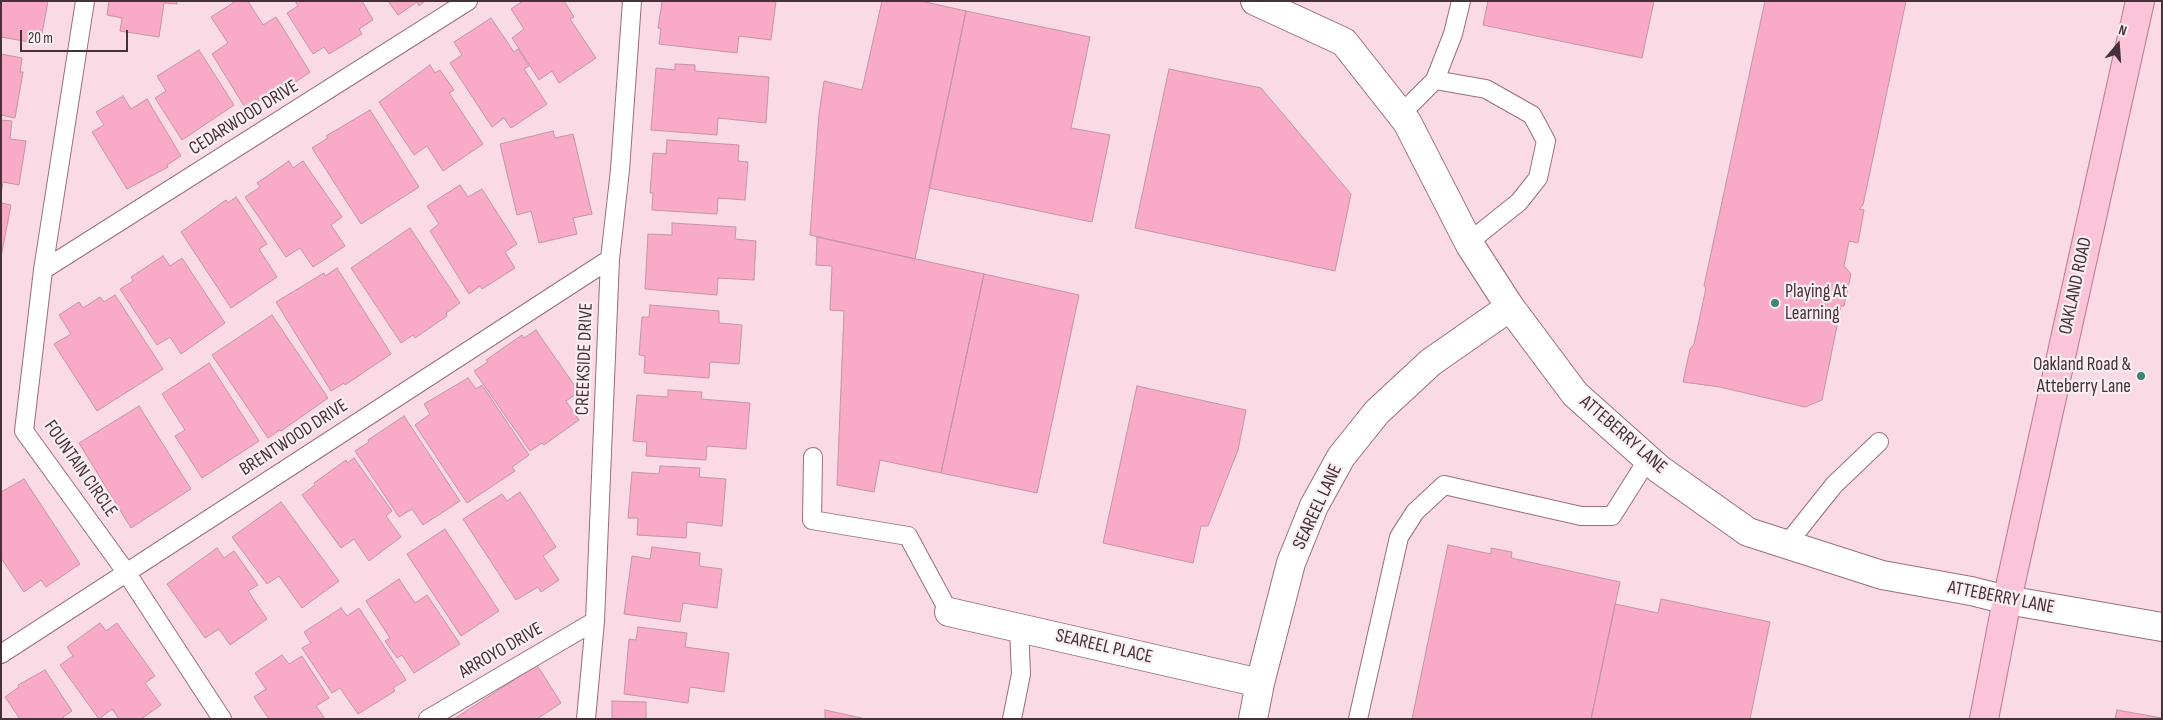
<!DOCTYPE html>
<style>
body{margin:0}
#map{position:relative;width:2163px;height:720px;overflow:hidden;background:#fadbe5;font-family:"Sofia Sans Condensed",sans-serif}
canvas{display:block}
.frame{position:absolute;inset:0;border:2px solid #453138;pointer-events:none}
.north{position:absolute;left:2093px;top:20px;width:50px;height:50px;-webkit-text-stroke:4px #f9eef2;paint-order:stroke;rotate:18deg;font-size:14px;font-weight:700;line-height:20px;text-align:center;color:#453138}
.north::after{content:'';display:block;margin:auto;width:18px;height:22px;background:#453138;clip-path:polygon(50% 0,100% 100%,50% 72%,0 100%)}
.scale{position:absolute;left:20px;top:30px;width:108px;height:22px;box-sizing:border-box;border:2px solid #453138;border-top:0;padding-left:6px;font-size:15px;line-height:18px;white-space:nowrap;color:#453138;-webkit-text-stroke:4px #f9eef2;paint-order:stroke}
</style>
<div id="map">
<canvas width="2163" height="720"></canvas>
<div class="frame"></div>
<div class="north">N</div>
<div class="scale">20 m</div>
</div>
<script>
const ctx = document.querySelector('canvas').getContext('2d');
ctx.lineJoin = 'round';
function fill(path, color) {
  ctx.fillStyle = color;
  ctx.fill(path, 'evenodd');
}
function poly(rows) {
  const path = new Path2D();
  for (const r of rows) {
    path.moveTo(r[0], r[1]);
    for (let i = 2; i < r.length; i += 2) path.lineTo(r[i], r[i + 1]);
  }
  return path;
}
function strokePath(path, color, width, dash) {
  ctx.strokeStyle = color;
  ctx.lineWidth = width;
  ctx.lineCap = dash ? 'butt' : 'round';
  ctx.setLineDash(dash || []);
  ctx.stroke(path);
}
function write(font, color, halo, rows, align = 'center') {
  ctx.font = font + ' "Sofia Sans Condensed",sans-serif';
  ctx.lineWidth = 4.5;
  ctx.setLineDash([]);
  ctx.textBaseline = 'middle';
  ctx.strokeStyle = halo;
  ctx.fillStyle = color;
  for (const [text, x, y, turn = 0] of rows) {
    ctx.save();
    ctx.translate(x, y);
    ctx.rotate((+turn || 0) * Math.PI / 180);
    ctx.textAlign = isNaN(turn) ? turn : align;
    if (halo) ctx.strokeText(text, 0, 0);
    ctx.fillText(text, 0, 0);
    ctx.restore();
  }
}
const building = poly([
 [1,1,48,1,40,44,1,37,1,1],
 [109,1,177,1,177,4,164,3,159,37,120,31,122,18,107,15,109,1],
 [236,1,248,1,263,25,276,17,310,72,266,103,263,98,246,109,212,54,228,43,211,17,236,1],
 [295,1,362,1,373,20,359,29,362,34,329,54,324,47,313,54,287,13,298,6,295,1],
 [388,1,425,1,419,6,417,2,398,15,388,1],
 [523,1,564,1,574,17,570,19,596,58,559,83,552,71,539,80,512,38,524,29,511,9,523,1],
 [665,1,776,1,771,40,739,36,737,53,659,44,661,29,658,28,662,2,665,1],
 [882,1,921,1,966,11,915,259,810,235,819,114,824,81,862,90,882,1],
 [1488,1,1654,1,1642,58,1483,25,1488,1],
 [1765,1,1906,1,1863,205,1859,209,1864,210,1858,243,1849,241,1844,266,1851,274,1844,306,1841,306,1822,400,1805,407,1720,387,1683,382,1690,349,1694,344,1706,288,1704,286,1765,1],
 [966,11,1090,37,1071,128,1110,135,1092,222,929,188,966,11],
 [491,18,514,52,518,49,529,66,524,69,547,104,511,128,504,118,492,127,450,63,462,55,454,42,491,18],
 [199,50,234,105,182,140,155,98,166,91,157,76,199,50],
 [1,54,22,58,20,72,23,72,15,118,1,115,1,54],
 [675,64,695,65,695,71,769,77,766,123,718,118,717,135,651,130,656,68,675,70,675,64],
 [430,65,435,73,440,70,454,90,449,93,483,144,443,171,427,146,414,155,379,102,430,65],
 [1169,69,1261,88,1351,194,1335,271,1135,228,1169,69],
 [123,96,131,109,147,99,181,156,167,165,168,167,127,189,92,132,104,125,96,112,123,96],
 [370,110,419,187,361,224,312,148,328,138,326,136,370,110],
 [1,120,12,121,10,139,26,141,19,185,3,182,1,194,1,120],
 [553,131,555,138,573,134,592,214,573,218,577,234,539,243,531,211,517,215,500,144,553,131],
 [667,140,739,145,738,161,748,162,745,200,718,198,717,214,652,210,653,193,650,193,653,153,666,154,667,140],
 [289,161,293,168,303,161,342,217,331,225,345,246,313,267,300,248,286,257,245,197,260,187,257,183,289,161],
 [460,185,468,197,482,189,517,244,505,252,515,268,482,289,480,286,469,294,430,231,439,224,427,206,460,185],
 [236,197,267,244,259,249,277,277,231,308,181,232,226,200,228,203,236,197],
 [1,203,11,205,1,257,1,203],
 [672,223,736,227,735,239,756,241,754,280,718,278,717,295,645,289,648,234,672,235,672,223],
 [410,228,460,303,446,313,447,316,415,338,413,335,401,343,351,268,410,228],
 [817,237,984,274,941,473,880,460,874,492,837,485,844,311,830,310,832,266,816,265,817,237],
 [163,256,170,266,182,258,225,323,181,354,170,337,157,345,120,289,133,281,131,277,163,256],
 [337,268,391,354,345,385,344,383,331,391,276,302,324,273,325,276,337,268],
 [984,274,1079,295,1037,493,941,473,984,274],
 [115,295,163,369,97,411,54,344,71,334,59,315,79,302,83,308,100,297,104,302,115,295],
 [650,305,719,311,719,323,742,325,739,364,710,362,709,378,644,373,645,356,639,355,642,317,649,317,650,305],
 [272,315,328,398,281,431,280,430,268,438,212,355,272,315],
 [536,330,579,392,566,401,579,420,544,445,542,443,530,451,474,371,488,362,486,360,522,335,524,338,536,330],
 [209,363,259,441,202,478,175,436,185,430,162,394,209,363],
 [468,378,476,389,482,385,529,455,512,467,515,471,467,503,415,425,430,414,424,404,468,378],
 [1137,386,1246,410,1238,450,1208,526,1201,526,1193,563,1103,543,1137,386],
 [668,390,702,392,701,399,750,403,746,449,707,446,706,460,646,456,647,442,633,441,637,395,668,397,668,390],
 [139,406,191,489,131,528,79,443,139,406],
 [404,416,460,501,423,525,412,509,399,517,355,451,369,442,368,440,404,416],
 [354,458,392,511,386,516,401,537,369,561,354,539,341,548,302,495,315,485,314,483,346,460,347,463,354,458],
 [660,466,700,468,699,477,726,479,722,526,687,522,686,538,637,535,638,518,628,518,632,472,659,474,660,466],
 [24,479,80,564,46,587,41,580,24,592,1,558,1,492,24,479],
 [520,492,556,547,543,556,559,580,541,592,538,587,516,600,463,519,502,494,507,501,520,492],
 [281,502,339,581,302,608,279,576,267,584,232,537,281,502],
 [445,529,499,611,461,636,407,554,445,529],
 [1448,545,1491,554,1491,548,1512,552,1511,558,1620,582,1591,719,1412,719,1448,545],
 [652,547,700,553,699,566,722,569,717,608,683,603,680,622,624,614,632,556,650,559,652,547],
 [217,548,224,558,234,551,258,585,248,591,267,619,230,645,219,629,205,638,167,584,217,548],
 [399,579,415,603,427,595,460,644,414,673,402,655,397,658,385,641,390,638,366,601,399,579],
 [1661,599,1770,622,1750,719,1591,719,1615,604,1658,613,1661,599],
 [341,608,347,616,359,608,406,680,393,688,395,691,358,714,340,688,332,693,302,648,311,643,304,632,341,608],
 [100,623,106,631,117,623,155,676,145,683,161,705,141,719,119,719,112,709,99,719,60,665,73,656,67,647,100,623],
 [638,627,687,633,685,647,729,653,724,692,690,687,688,703,624,694,629,639,636,640,638,627],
 [282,655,289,664,302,656,329,698,316,706,325,719,269,719,254,697,266,689,255,673,282,655],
 [537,665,561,703,537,719,454,719,537,665],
 [45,670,72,711,63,717,64,719,20,719,5,697,19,687,18,685,45,670],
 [612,701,646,702,646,719,612,719,612,701],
 [825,710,866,719,825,719,825,710],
 [2117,710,2162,718,2162,719,2115,719,2117,710]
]);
const lane = poly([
 [85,1,43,270,24,431,126,572,222,719],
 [1435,80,1486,89,1532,115,1546,141,1538,178,1519,202,1469,242],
 [1401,114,1435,80,1453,34,1461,1],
 [43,270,468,1],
 [813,457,812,520,908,536,949,612],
 [1787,544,1834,485,1879,442],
 [1,654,610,259],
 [428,719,595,621],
 [586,719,595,621,610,259,620,170,632,1],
 [1012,719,1021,674,1019,628],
 [1358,719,1399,537,1415,512,1444,485,1581,516,1612,516,1648,459]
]);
const street = poly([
 [1255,1,1344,42,1407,122,1470,245,1510,307,1575,394,1659,469,1748,532,1882,575,1971,591,2007,600,2162,627],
 [949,612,1260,683],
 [1253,719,1260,683,1291,563,1314,506,1341,457,1377,412,1431,362,1510,307]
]);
const primary = poly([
 [1984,719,2007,600,2140,1]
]);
const markers = [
 [1775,303,5,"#438575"],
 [2141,376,5,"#438575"]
];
const streetNames = [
 ["CEDARWOOD DRIVE",244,118,-32],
 ["OAKLAND ROAD",2076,286,-78],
 ["CREEKSIDE DRIVE",585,359,-88],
 ["ATTEBERRY LANE",1623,435,41],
 ["BRENTWOOD DRIVE",294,438,-33],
 ["FOUNTAIN CIRCLE",80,469,55],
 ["SEAREEL LANE",1318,507,-65],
 ["ATTEBERRY LANE",2001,598,11],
 ["SEAREEL PLACE",1104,647,13],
 ["ARROYO DRIVE",501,651,-30]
];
const poiNames = [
 ["Playing At",1785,292],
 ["Learning",1785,314],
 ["Oakland Road &",2131,365,"right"],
 ["Atteberry Lane",2131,387,"right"]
];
fill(building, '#f8aac6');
strokePath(building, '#c594a5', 1);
strokePath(lane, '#9b6d7d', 20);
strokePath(street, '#9b6d7d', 30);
strokePath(primary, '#bb7790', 30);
strokePath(lane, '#fff', 18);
strokePath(street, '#fff', 28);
strokePath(primary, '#fcc4d9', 28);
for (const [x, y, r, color] of markers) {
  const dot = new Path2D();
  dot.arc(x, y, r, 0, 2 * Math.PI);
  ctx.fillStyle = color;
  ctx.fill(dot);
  strokePath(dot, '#f9eef2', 2);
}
write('19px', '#453138', '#f9eef2', streetNames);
write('19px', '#453138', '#f9eef2', poiNames, 'left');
</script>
